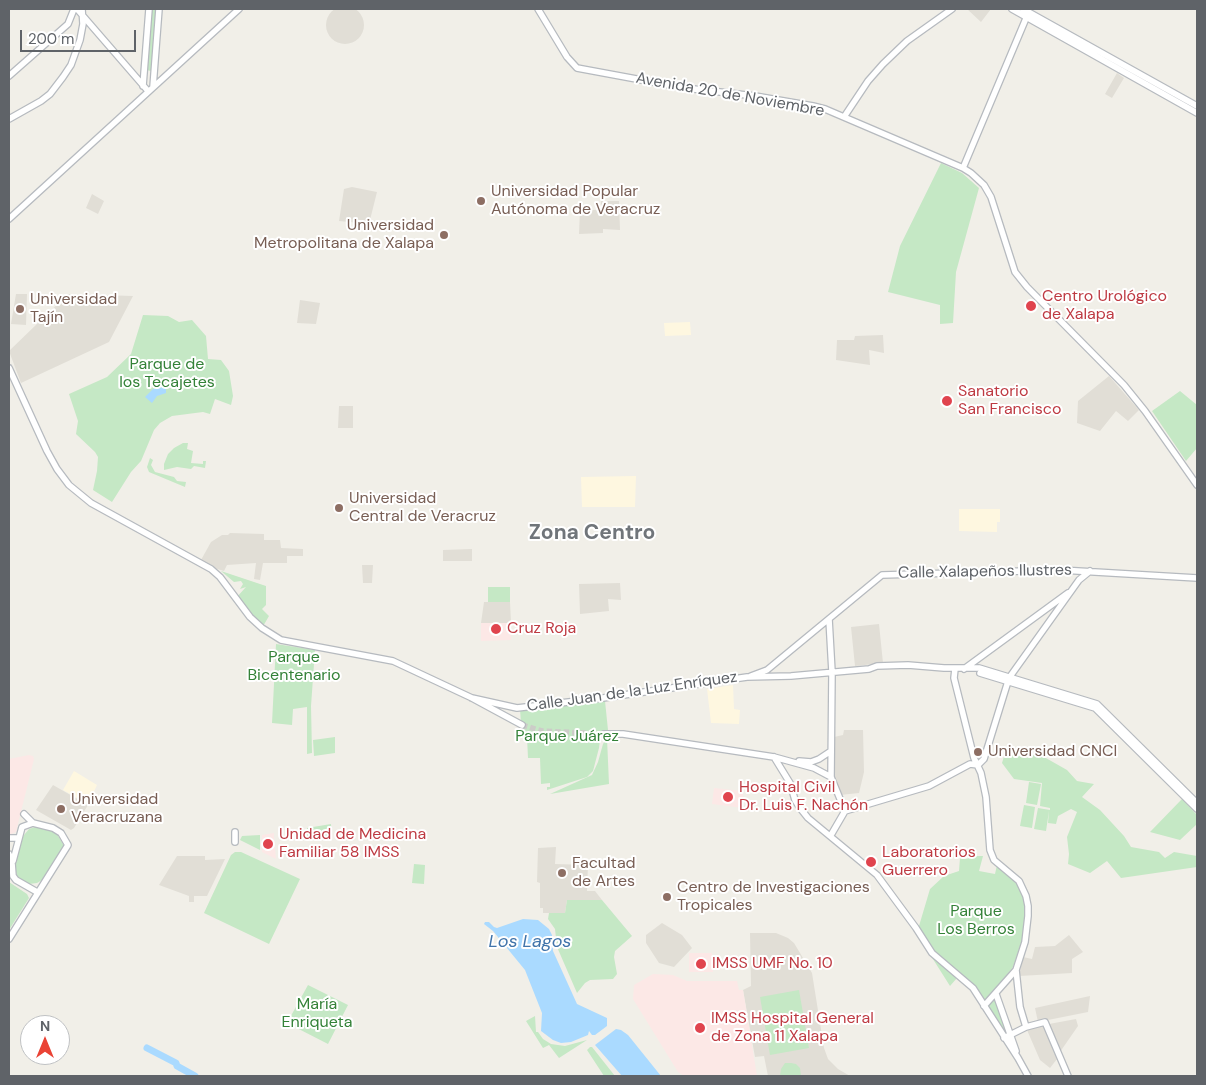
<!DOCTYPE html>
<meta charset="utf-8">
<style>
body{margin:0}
#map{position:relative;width:1206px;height:1085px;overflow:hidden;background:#f1efe8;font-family:"DM Sans",sans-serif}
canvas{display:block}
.frame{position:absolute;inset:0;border:10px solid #5f6368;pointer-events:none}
.north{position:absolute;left:20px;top:1015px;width:50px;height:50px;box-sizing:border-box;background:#fff;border:1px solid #bfc1c3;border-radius:50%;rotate:0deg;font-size:14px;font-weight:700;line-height:20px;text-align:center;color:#5f6368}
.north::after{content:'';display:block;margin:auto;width:18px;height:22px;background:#ea4335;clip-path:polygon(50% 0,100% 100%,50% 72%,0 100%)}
.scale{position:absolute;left:20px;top:30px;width:116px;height:22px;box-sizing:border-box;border:2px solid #5f6368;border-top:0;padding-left:6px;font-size:15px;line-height:18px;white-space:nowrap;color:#5f6368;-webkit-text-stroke:4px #fff;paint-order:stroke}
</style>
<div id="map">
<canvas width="1206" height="1085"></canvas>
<div class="frame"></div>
<div class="north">N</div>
<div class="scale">200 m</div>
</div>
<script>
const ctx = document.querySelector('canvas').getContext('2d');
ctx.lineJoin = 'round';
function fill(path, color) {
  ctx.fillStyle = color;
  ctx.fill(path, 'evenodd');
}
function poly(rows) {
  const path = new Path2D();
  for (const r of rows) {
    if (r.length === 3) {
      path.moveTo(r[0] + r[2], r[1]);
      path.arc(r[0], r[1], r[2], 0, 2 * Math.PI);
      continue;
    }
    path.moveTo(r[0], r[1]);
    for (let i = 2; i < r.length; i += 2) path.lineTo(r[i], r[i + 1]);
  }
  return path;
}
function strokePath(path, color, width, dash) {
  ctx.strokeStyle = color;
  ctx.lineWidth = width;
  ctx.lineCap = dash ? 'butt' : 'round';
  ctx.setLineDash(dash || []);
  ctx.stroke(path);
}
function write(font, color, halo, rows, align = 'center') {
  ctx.font = font + ' "DM Sans",sans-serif';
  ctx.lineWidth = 4;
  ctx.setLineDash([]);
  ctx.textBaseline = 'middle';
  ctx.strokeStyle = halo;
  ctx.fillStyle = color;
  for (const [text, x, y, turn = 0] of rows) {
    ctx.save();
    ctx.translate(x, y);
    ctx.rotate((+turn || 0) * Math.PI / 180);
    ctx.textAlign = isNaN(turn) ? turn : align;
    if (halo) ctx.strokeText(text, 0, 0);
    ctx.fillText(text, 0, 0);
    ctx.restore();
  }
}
const commercial = poly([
 [690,322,691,335,665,336,664,323],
 [636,476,635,507,582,507,581,477],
 [959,509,1000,509,1000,522,997,522,997,532,959,531],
 [733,685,734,709,740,710,739,724,711,723,707,689],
 [74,771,97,785,88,804,63,790]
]);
const education = poly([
 [345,25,19],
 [967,9,991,9,981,22],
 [1117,73,1124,78,1112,98,1105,94],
 [352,187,377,192,369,224,339,221,344,189],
 [92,194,104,201,98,214,86,208],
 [601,201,619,201,620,230,603,229,603,233,579,234,580,210,601,210],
 [16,294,27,294,26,325,11,324],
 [68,294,133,296,109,342,21,383,9,351],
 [300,300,320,303,316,324,297,323],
 [883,335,884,353,869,350,870,365,836,360,837,340,854,340,855,336],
 [1109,376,1139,410,1128,421,1116,411,1100,431,1077,423,1078,401],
 [339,406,353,406,353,428,338,428],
 [230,533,264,534,264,540,280,540,281,548,303,549,303,556,287,556,287,563,263,563,260,580,254,579,256,563,227,565,224,571,214,568,201,560,211,542,222,535,228,535],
 [472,549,472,561,443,561,443,550],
 [362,565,373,565,372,583,363,583],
 [620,583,621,600,608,599,609,611,580,614,579,584],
 [484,602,510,602,511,623,481,623],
 [879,624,883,663,855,666,851,627],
 [844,730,863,730,864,772,859,793,840,795,835,778,834,737,843,735],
 [53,785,88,805,74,828,71,830,36,810],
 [556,847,555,864,588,865,587,891,595,891,602,900,567,900,565,913,543,913,543,908,540,908,540,883,537,882,538,848],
 [177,856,205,856,205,860,225,859,207,896,194,896,194,902,189,902,189,896,159,885],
 [662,923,682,935,692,948,674,967,659,963,646,943,646,935],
 [750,933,776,933,788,938,794,943,812,973,824,1048,828,1059,838,1069,850,1076,768,1076,764,1056,755,1057,743,990,751,986],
 [1069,935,1083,952,1072,959,1072,973,1019,976,1023,957,1032,959,1035,947,1055,946],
 [1090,996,1088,1012,1038,1022,1035,1008],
 [1076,1019,1078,1026,1060,1052,1049,1024],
 [1043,1025,1057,1059,1050,1068,1040,1060,1027,1030]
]);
const medical = poly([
 [481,623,511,623,511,640,481,641],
 [29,755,33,756,34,759,16,832,9,835,9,759],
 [714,788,743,791,743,808,712,804],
 [274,833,274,836,276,859,262,852,262,835],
 [689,953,712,953,713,972,689,972],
 [653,974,673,975,687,981,737,981,739,990,743,990,757,1076,684,1076,678,1072,633,999,634,985]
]);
const green = poly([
 [151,9,156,9,151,71,146,70],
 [941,163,962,173,979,188,956,272,953,323,940,324,940,305,888,292,900,246],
 [143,315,168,316,179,322,192,320,206,336,208,359,221,360,229,371,233,396,231,405,215,399,210,414,203,412,172,416,160,423,154,430,141,461,131,472,112,502,93,490,97,471,98,457,95,452,76,434,78,421,69,394,107,377,131,354],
 [1180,391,1197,405,1197,448,1186,461,1152,411],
 [183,443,188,443,187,449,193,451,191,463,203,464,203,461,206,461,205,468,194,466,191,469,177,467,164,470,164,464,168,454,174,448],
 [150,458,153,460,151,465,155,472,174,477,177,481,186,482,185,487,149,472,147,467],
 [221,571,266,586,266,605,262,609,269,616,262,628,236,598,246,587,240,589,243,584,241,581,234,582],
 [488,587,510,587,510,602,488,602],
 [276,644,315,650,311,706,312,753,307,754,307,707,293,709,292,725,272,723],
 [605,701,608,730,600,739,599,748,593,771,587,777,547,790,547,787,550,787,550,783,541,784,540,758,528,758,527,737,522,737,520,709],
 [335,737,335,753,314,756,313,740],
 [607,738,609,784,550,794,592,775,598,762,603,744],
 [1005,753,1029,758,1037,753,1067,770,1077,781,1094,784,1082,797,1100,810,1124,836,1131,847,1159,852,1165,858,1174,852,1197,856,1197,867,1121,878,1107,861,1090,873,1068,864,1069,854,1067,837,1077,812,1071,809,1058,816,1056,824,1048,823,1049,811,1046,831,1034,829,1038,808,1050,810,1050,808,1040,806,1042,783,1014,779,1002,763],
 [1029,782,1041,784,1037,805,1026,803],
 [1182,799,1197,815,1197,824,1180,840,1150,832],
 [1024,805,1035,807,1032,828,1020,826],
 [331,824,332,839,307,840,307,828],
 [38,826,50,829,57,834,63,844,63,849,42,880,37,883,29,884,18,878,15,869,16,863,20,843,24,835,29,829],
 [260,835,260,850,240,840,242,836],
 [235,852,241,852,300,879,269,944,204,913,231,855],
 [977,856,983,856,979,871,995,874,997,865,1013,874,1025,893,1028,923,1013,967,994,992,984,1001,934,952,919,926,930,889,944,876,959,871,960,858,966,859],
 [414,864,425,865,424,884,412,883],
 [9,882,27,894,29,898,9,930],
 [567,900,602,900,632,936,615,951,614,957,617,974,613,979,590,980,585,983,577,993,557,947,555,929,548,919,549,913,565,913],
 [931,956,957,978,950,986],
 [308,985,348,1005,328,1044,287,1023],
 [799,990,809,1048,770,1055,760,997],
 [995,997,1005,1029,1004,1030,1002,1030,987,1006],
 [535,1016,536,1032,538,1032,543,1039,551,1044,565,1046,587,1040,559,1058,549,1045,543,1048,526,1021],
 [590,1047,592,1047,615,1076,604,1076,587,1050],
 [785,1063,791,1063,796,1064,800,1068,801,1076,780,1076,781,1069]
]);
const water = poly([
 [164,387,166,389,166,393,157,396,152,403,145,397,153,389],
 [523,919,538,920,549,929,552,935,553,951,577,1004,607,1018,607,1026,595,1035,592,1035,589,1031,588,1035,571,1042,561,1043,553,1040,541,1031,542,1013,525,970,493,931,484,924,485,922,489,922,494,927,497,928],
 [616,1029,621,1030,628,1035,661,1076,622,1076,595,1045]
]);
const river = poly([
 [147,1048,176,1063,177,1066,195,1076]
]);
const secondaryTunnel = poly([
 [522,725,542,731,604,734]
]);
const secondary = poly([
 [77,9,148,91],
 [538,9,567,57,577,68,685,88,755,96,813,106,825,109,963,168,971,173,984,185,991,197,1015,272,1027,287,1124,385,1145,411,1197,485],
 [1012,9,1197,113],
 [1023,9,1197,106],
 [9,76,68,24,74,9],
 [143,86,149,9],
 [153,87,159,9],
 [844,117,868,81,883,64,907,41,952,9],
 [9,119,41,101,50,94,63,77,71,65,80,40,83,24,82,9],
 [963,168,1027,16],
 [9,219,239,9],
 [9,368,47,451,57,469,69,485,91,503,211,569,220,577,250,617,262,628,281,640,393,661,472,698,522,725],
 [829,619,832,672,831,777,845,811],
 [955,669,954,678,974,758,981,773,986,797,990,850,994,860,1019,881,1026,896,1028,906,1028,916,1025,942,1016,970,984,1006],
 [964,669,1068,593],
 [980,673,1095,708,1197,809],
 [751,676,767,670,882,575,1061,570,1197,578],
 [472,698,517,708,603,698,747,677,791,676,869,669,877,666,908,665,944,668,979,668,1097,704,1197,803],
 [604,734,623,734,774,757,814,768,831,777],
 [774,757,790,783,795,800,800,808,808,818,877,875,916,928,932,953,973,988,1018,1058,1028,1076],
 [799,761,811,762,819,759,831,751],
 [978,765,984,759,1009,678,1079,580,1090,571],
 [845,811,929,786,970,764,978,765],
 [831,835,845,811],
 [9,838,19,838],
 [235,842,235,832],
 [9,854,12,863,13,876,16,880,37,892],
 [13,861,22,827,33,823],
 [9,939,68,845,61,833,53,828,33,823,24,814],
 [1016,970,1020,1007,1026,1027],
 [996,994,1016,1051],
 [1004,1038,1026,1027,1045,1022,1068,1076]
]);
const markers = [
 [481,201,5,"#8d6e63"],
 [444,235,5,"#8d6e63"],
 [1031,306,6,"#e0444e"],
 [20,309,5,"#8d6e63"],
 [947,401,6,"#e0444e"],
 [339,508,5,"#8d6e63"],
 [496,629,6,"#e0444e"],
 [978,752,5,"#8d6e63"],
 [728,797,6,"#e0444e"],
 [61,809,5,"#8d6e63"],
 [268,844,6,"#e0444e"],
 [871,862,6,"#e0444e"],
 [562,873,5,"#8d6e63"],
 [667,897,5,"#8d6e63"],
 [701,964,6,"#e0444e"],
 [700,1028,6,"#e0444e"]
];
const streetNames = [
 ["Avenida 20 de Noviembre",730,95,10],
 ["Calle Xalapeños Ilustres",985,572,-1],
 ["Calle Juan de la Luz Enríquez",632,692,-8]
];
const educationNames = [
 ["Universidad Popular",491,192],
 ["Autónoma de Veracruz",491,210],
 ["Universidad",434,226,"right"],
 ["Metropolitana de Xalapa",434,244,"right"],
 ["Universidad",30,300],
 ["Tajín",30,318],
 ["Universidad",349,499],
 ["Central de Veracruz",349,517],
 ["Universidad CNCI",988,752],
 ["Universidad",71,800],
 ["Veracruzana",71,818],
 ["Facultad",572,864],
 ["de Artes",572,882],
 ["Centro de Investigaciones",677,888],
 ["Tropicales",677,906]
];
const healthNames = [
 ["Centro Urológico",1042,297],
 ["de Xalapa",1042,315],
 ["Sanatorio",958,392],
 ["San Francisco",958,410],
 ["Cruz Roja",507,629],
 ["Hospital Civil",739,788],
 ["Dr. Luis F. Nachón",739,806],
 ["Unidad de Medicina",279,835],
 ["Familiar 58 IMSS",279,853],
 ["Laboratorios",882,853],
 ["Guerrero",882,871],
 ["IMSS UMF No. 10",712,964],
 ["IMSS Hospital General",711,1019],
 ["de Zona 11 Xalapa",711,1037]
];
const parkNames = [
 ["Parque de",167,365],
 ["los Tecajetes",167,383],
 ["Parque",294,658],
 ["Bicentenario",294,676],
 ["Parque Juárez",567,737],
 ["Parque",976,912],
 ["Los Berros",976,930],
 ["María",317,1005],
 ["Enriqueta",317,1023]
];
const waterNames = [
 ["Los Lagos",530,942]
];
const districtNames = [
 ["Zona Centro",592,533]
];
fill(commercial, '#fef7e0');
fill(education, '#e1ded6');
fill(medical, '#fce8e6');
fill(green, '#c5e8c5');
fill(water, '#aadaff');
strokePath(river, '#aadaff', 7);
strokePath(secondaryTunnel, '#ccccc8', 5.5, [5.5, 3]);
strokePath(secondary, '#b6babf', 8);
strokePath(secondary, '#fff', 5.5);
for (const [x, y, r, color] of markers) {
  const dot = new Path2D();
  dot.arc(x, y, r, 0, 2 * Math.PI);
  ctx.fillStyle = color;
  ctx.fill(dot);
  strokePath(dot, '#fff', 2);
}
write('16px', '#5f6368', '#fff', streetNames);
write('16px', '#785e54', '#fff', educationNames, 'left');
write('16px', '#be3a42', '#fff', healthNames, 'left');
write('16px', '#348238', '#fff', parkNames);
write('italic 18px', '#4174aa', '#fff', waterNames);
write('bold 21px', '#70757a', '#fff', districtNames);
</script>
